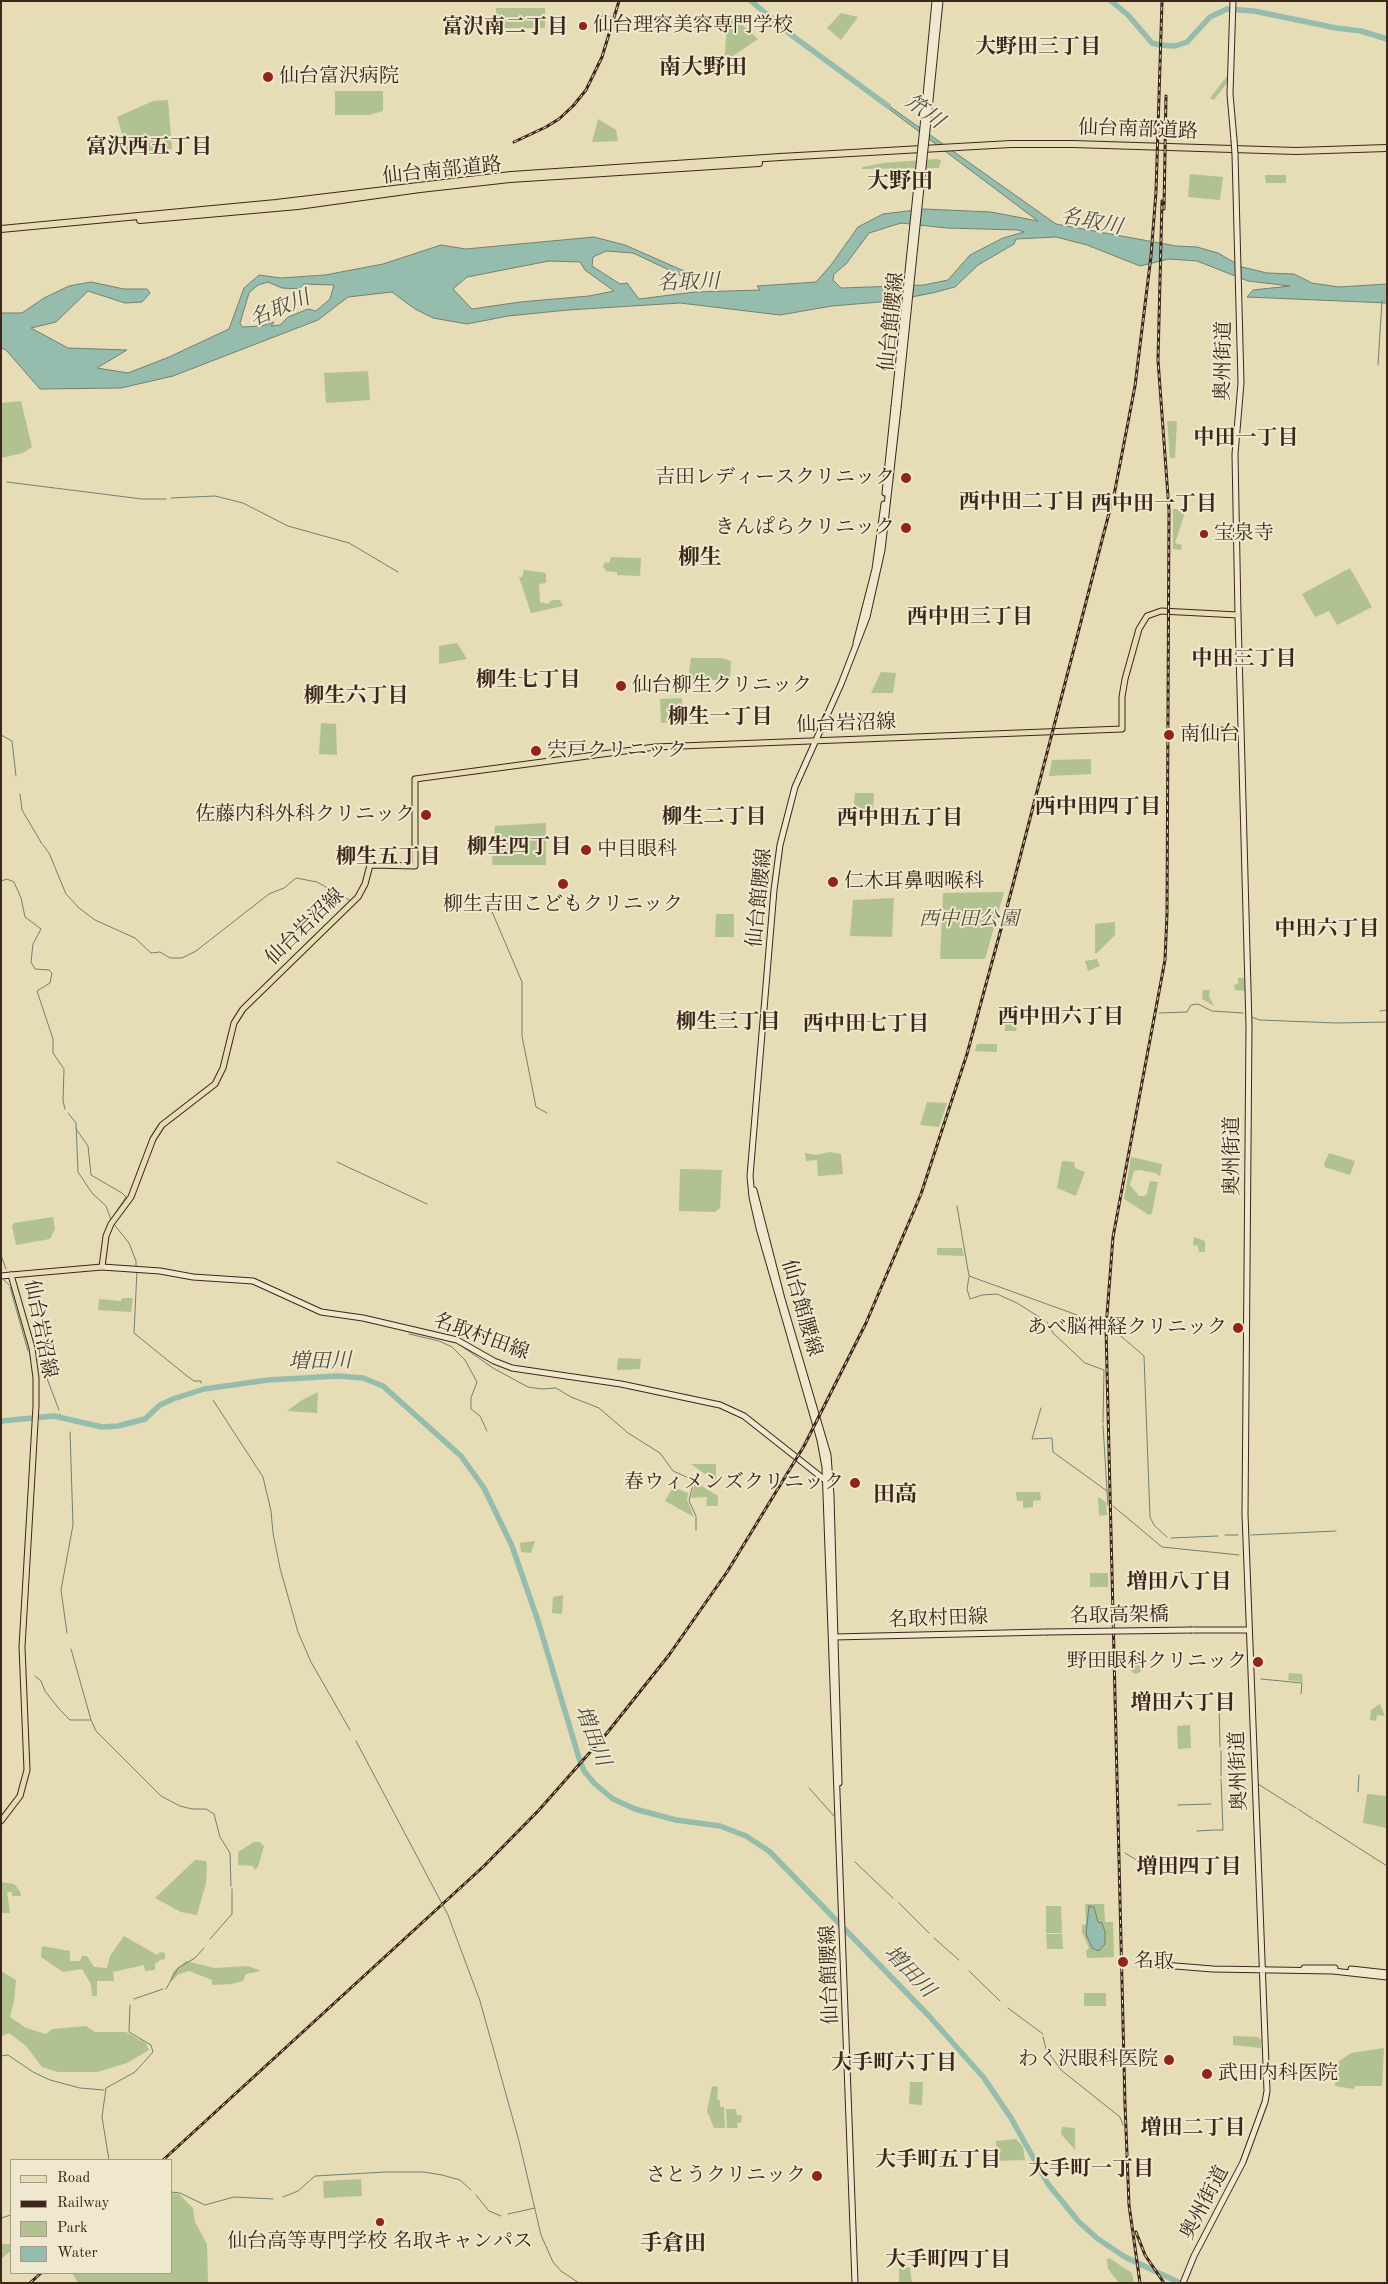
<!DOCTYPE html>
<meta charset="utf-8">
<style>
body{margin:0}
#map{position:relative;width:1388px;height:2284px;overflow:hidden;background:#e6dcb5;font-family:"Old Standard TT",serif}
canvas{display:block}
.frame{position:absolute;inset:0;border:2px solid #3c271a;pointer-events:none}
.legend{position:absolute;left:10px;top:2159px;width:162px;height:115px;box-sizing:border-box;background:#efe8cf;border:1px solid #a79b87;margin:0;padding:6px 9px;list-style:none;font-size:15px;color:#3c271a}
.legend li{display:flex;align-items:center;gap:10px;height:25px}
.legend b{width:25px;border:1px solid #a79b87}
</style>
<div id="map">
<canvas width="1388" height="2284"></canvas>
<div class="frame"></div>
<ul class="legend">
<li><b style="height:6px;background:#e6dcb5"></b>Road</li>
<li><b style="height:6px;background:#3c271a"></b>Railway</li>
<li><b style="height:14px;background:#b1c190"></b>Park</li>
<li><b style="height:14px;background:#96bcad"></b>Water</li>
</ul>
</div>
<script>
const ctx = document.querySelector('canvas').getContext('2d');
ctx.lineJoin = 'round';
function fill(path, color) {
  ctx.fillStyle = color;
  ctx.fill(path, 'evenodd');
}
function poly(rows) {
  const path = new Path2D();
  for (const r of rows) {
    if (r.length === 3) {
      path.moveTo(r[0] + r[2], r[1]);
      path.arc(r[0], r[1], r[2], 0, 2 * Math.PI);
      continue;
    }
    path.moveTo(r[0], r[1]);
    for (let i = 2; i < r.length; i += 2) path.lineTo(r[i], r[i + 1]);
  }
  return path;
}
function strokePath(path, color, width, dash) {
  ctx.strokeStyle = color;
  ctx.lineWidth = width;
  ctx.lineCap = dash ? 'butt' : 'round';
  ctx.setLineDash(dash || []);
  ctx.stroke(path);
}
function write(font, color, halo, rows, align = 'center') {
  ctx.font = font + ' "Old Standard TT","Noto Serif JP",serif';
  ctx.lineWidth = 4;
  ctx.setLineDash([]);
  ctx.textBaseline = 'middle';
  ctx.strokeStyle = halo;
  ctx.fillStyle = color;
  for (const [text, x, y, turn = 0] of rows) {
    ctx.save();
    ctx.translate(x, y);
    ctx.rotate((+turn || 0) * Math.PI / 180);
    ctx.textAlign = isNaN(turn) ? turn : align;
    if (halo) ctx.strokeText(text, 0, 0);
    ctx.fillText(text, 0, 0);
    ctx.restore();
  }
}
const green = poly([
 [496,8,545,8,545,28,496,28],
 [604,19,6],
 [841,13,858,17,841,40,827,28],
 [730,14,758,39,724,62,728,15],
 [1227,76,1227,83,1214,100,1210,98],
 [335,91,383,91,383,111,369,115,335,115],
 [168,100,172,149,128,154,117,117,153,101],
 [598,119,616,130,618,141,592,142],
 [936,159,941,160,939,168,861,169,863,167,883,163],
 [1190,174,1223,177,1220,200,1188,197],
 [1265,175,1286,175,1286,183,1266,183],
 [368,371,370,400,326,403,324,373],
 [21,401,32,447,23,453,1,458,1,403],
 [1167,421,1177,421,1175,458,1170,458],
 [1173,509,1186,509,1175,543,1182,545,1181,550,1173,549],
 [611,557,641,558,640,576,617,575,617,572,605,571,606,569,603,567,605,562,609,563],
 [1350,568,1372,607,1337,625,1329,611,1315,617,1302,594],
 [524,570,546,573,546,583,539,584,540,602,548,604,552,600,560,600,563,606,531,613,519,577,522,577],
 [457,643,467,659,439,664,439,646],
 [691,658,721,658,731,661,730,678,727,680,693,680,689,672],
 [881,672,896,673,893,693,871,693],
 [682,698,682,721,661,723,660,699],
 [321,723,336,724,337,755,319,754],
 [1091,759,1091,774,1049,776,1052,760],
 [855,793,874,793,873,814,853,812],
 [546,823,546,865,493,865,492,863,495,826],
 [1004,892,985,959,940,959,943,893],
 [894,898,892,937,850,936,853,900],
 [716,914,734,914,734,937,715,937],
 [1115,922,1115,935,1096,954,1095,953,1095,924],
 [1097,959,1100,966,1088,971,1085,961],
 [1238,978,1244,978,1245,991,1235,990,1234,985,1238,984],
 [1203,990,1210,990,1209,996,1214,1006,1202,999],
 [1006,1015,1017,1016,1016,1031,1005,1031],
 [977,1044,997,1044,997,1052,975,1051],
 [927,1102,947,1103,939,1127,920,1125],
 [830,1152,841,1154,843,1174,818,1176,817,1160,806,1161,805,1153,816,1155],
 [1329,1153,1355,1161,1350,1175,1325,1167,1324,1164],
 [1131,1157,1162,1164,1160,1176,1156,1173,1139,1170,1134,1171,1130,1185,1139,1196,1144,1196,1147,1194,1150,1181,1158,1182,1152,1213,1149,1215,1124,1199],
 [1062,1161,1074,1162,1075,1168,1085,1172,1076,1196,1057,1188],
 [680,1169,722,1170,720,1208,715,1212,679,1211],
 [53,1217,55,1229,50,1239,16,1245,12,1226,14,1223],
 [1194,1237,1205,1241,1205,1252,1199,1252,1198,1246,1193,1245],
 [937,1248,962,1248,964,1256,937,1255],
 [122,1298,133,1298,131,1312,98,1310,99,1299,121,1301],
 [618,1358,641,1359,640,1369,617,1370],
 [318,1392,317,1413,287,1411,302,1400],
 [691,1464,716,1464,716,1482],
 [695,1482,718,1496,718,1506,706,1506,707,1497,691,1498],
 [673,1487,688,1493,687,1500,694,1517,665,1501],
 [1016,1492,1040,1492,1041,1500,1033,1501,1033,1507,1023,1508,1023,1501,1017,1501],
 [1098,1497,1106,1502,1107,1515,1099,1516],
 [535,1541,531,1553,521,1552,520,1543],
 [1090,1573,1108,1573,1108,1587,1090,1587],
 [563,1595,562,1614,552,1613,553,1597],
 [1136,1668,5.5],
 [1289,1673,1302,1674,1303,1682,1288,1680],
 [1380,1704,1385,1716,1377,1715,1376,1721,1370,1720,1371,1710],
 [1190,1725,1191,1748,1178,1749,1177,1726],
 [1367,1794,1387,1796,1387,1828,1363,1823],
 [254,1842,260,1842,264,1846,258,1867,254,1870,253,1866,238,1865,238,1852],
 [195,1860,206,1861,207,1865,206,1883,197,1915,181,1912,155,1898],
 [1,1882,14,1884,20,1891,21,1896,12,1896,12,1892,7,1892,10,1913,1,1913],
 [1085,1904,1104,1904,1105,1922,1113,1922,1114,1957,1087,1958,1086,1951,1089,1948,1082,1932,1082,1925,1086,1924],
 [1094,1907,1105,1944,1101,1950,1087,1936],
 [1046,1906,1061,1906,1062,1933,1046,1933],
 [1046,1934,1062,1934,1063,1949,1047,1949],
 [124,1936,157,1955,160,1952,165,1953,165,1959,160,1960,155,1964,155,1970,145,1971,144,1965,113,1972,114,1981,97,1981,97,1996,92,1996,91,1984,82,1969,63,1972,41,1957,42,1946,70,1951,70,1961,80,1961,82,1956,87,1956,94,1967,107,1968,110,1956],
 [186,1961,214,1968,248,1966,261,1971,246,1974,243,1981,232,1984,212,1985,212,1980,189,1971,179,1974,172,1981,170,1980,173,1972],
 [1,1971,16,1980,14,2001,10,2017,26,2028,46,2034,52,2029,86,2026,95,2032,126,2032,146,2043,149,2050,127,2063,97,2072,57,2072,42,2067,26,2046,9,2033,1,2036],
 [1084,1993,1106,1993,1106,2006,1084,2006],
 [1233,2036,1258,2037,1261,2040,1261,2048,1233,2045],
 [1384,2048,1382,2086,1355,2086,1354,2089,1335,2086,1339,2061,1351,2053],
 [910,2082,923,2082,922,2105,909,2104],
 [712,2086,718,2087,717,2099,720,2101,720,2107,724,2107,725,2128,714,2128,707,2111],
 [726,2109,736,2109,737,2115,742,2115,741,2123,737,2123,738,2128,727,2128],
 [1062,2127,1075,2128,1075,2150,1061,2134],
 [1016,2139,1023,2147,1025,2160,996,2161,996,2141],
 [361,2179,362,2196,324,2198,323,2181],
 [171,2193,179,2194,193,2208,195,2222,207,2244,208,2283,78,2283,72,2273,171,2273],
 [1,2244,11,2244,11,2254,9,2252,1,2259],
 [1109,2258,1132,2273,1134,2283,1119,2283,1108,2269,1107,2260],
 [910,2267,912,2283,899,2283,899,2269]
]);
const water = poly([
 [882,101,1056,224,1176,246,1197,247,1218,253,1242,267,1267,273,1294,274,1312,283,1339,287,1387,284,1387,303,1247,297,1253,290,1290,286,1248,281,1197,261,1169,259,1140,266,1087,245,1056,237,1016,239,1014,244,978,265,955,287,932,293,892,301,832,306,780,315,680,303,568,310,508,316,467,324,433,318,415,309,392,292,348,297,318,320,173,376,121,388,40,389,6,350,1,348,1,313,22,313,44,298,69,286,91,282,124,289,147,289,150,293,142,302,125,303,88,291,56,322,31,328,68,348,127,350,97,368,128,373,169,357,229,329,244,288,259,275,281,278,325,275,383,264,441,245,466,249,594,237,625,245,693,275,684,277,633,253,606,251,593,257,592,266,620,284,627,283,639,299,695,292,760,290,757,286,816,282,831,265,858,227,883,214,924,209,991,212,1038,221,881,103,882,101],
 [901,223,947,228,1018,230,1024,232,1003,238,970,255,948,280,924,285,841,288,833,280,834,274,846,264,869,233,901,223],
 [549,261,580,262,585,270,614,291,589,296,520,302,472,309,453,289,467,277,549,261],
 [268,282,282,288,299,289,304,284,334,285,330,299,316,311,308,309,288,317,280,325,271,326,274,322,262,326,242,327,240,323,249,293,258,285,268,282],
 [1089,1906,1094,1907,1098,1922,1102,1923,1105,1932,1105,1944,1099,1951,1092,1948,1086,1934,1089,1906]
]);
const stream = poly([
 [1378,365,1382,301],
 [7,482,142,499,166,499],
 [171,498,215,496,243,503,288,526,349,543,398,572],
 [1,735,12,741,16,776],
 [20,794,22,810,42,844],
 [43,845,49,853,66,894,79,908,95,920,135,938,151,953,160,952,170,958,182,958,196,951,269,894,284,888,296,878,317,882,351,901],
 [1,881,7,879,14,882,21,898,25,917,41,929,33,944,31,962,35,969,49,970,52,973,50,983,37,991,53,1039,53,1053,64,1069,63,1101,65,1109],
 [487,900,522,982,522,1036,536,1107,547,1113],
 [1380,1011,1387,1010],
 [1159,1013,1187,1012,1191,1005,1198,1004,1212,1011,1243,1013],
 [1251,1017,1260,1020,1336,1023,1387,1022],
 [68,1113,76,1123,78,1172,92,1193,106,1206,111,1220],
 [76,1129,88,1146,91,1175,122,1193,126,1197,114,1215],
 [337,1162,427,1204],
 [957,1206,969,1276,1102,1324],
 [113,1223,129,1243,136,1261,136,1266],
 [1,1255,6,1269],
 [137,1270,134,1333,187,1376,194,1381,201,1381,201,1383],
 [969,1277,967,1289,970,1299,982,1295,997,1294,1017,1303,1044,1320],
 [4,1280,9,1285],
 [10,1287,28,1351],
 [1047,1322,1053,1333,1085,1363,1104,1370,1103,1423],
 [1108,1325,1144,1356,1150,1517,1154,1525,1167,1537],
 [409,1334,439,1341,452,1347,465,1360,477,1382,471,1398,471,1409,480,1416,487,1431],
 [460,1345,493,1368,528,1387,542,1389,556,1388,571,1397,599,1408,628,1433,660,1453,673,1471,689,1478,693,1484,689,1501,696,1516,696,1530],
 [40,1360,59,1410],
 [213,1400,263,1477,271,1511,273,1533,280,1568,298,1632,311,1662,350,1730],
 [1041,1408,1032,1439,1052,1438,1053,1452,1107,1491,1108,1505],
 [60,1414,60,1417],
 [1103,1425,1107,1491],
 [1113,1506,1162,1547,1239,1555],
 [1225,1535,1238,1535],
 [1251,1535,1336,1531],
 [1171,1538,1218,1536],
 [67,1633,61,1590,73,1525,70,1432],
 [71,1649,91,1720,96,1731,161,1796,180,1806,192,1809,206,1809,214,1814,220,1837,230,1853,231,1886],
 [35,1676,41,1681,45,1691,60,1710,70,1720,90,1720],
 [1261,1679,1302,1683,1301,1694],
 [1219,1699,1220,1747],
 [356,1741,448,1915,480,2001,519,2141,541,2235,553,2262,561,2271,579,2283],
 [1221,1751,1221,1776],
 [1258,1784,1296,1808],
 [809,1788,834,1816],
 [1358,1792,1359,1775],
 [1178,1805,1211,1804],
 [1298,1809,1313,1819],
 [1315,1820,1387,1866],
 [1215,1830,1223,1830,1221,1779],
 [1197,1831,1214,1830],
 [1125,1853,1153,1870],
 [855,1862,893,1898],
 [899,1903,929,1933],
 [934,1938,959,1960],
 [210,1939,232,1914,232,1889],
 [969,1971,1000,2001],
 [166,1989,178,1968,195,1958,204,1948],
 [134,1999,163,1989],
 [1008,2008,1043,2034],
 [1043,2037,1046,2049,1061,2070,1120,2117,1123,2125],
 [1,2056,8,2055,33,2072,50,2080,80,2088,104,2090],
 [109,2160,102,2117,106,2088,135,2072,153,2052,151,2045,129,2032,130,2005],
 [171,2192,180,2193,205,2205,234,2197,273,2199],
 [476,2195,489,2211,501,2216],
 [283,2197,298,2191,315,2176,386,2172,424,2172,442,2175,460,2180,471,2190],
 [508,2214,535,2208],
 [1,2218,11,2215]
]);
const river = poly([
 [751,1,790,34,888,106],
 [1111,1,1128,15,1152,43,1160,45,1175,46,1187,42,1210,17,1227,9,1254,11,1336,28,1361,31,1387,39],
 [1,1421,54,1416,102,1427,118,1426,145,1419,160,1405,173,1399,204,1389,268,1380,338,1376,363,1378,383,1386,461,1456,484,1488,512,1546,538,1621,579,1758,584,1771,594,1783,613,1799,635,1809,676,1820,720,1826,746,1836,769,1851,929,2016,984,2078,1011,2118,1048,2184,1079,2222,1098,2239,1125,2257,1180,2283]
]);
const secondary = poly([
 [1233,1,1230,94,1234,140],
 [924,117,935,1],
 [928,120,940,1],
 [885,493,894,407],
 [856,643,875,569,884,504],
 [1192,729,1240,731],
 [754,1190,782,1299,828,1455,831,1496,839,1783],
 [102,1267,160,1271,193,1277,253,1281,321,1312,363,1318,457,1340,494,1361,512,1368,621,1384,720,1405,744,1416,830,1484],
 [1,1276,11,1275],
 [1192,1630,1248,1630],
 [834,1637,1046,1632],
 [1150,1964,1213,1969,1333,1971,1387,1977],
 [1304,1968,1335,1968],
 [1351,1969,1387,1973],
 [855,2283,825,1467,820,1440,759,1228,752,1197,750,1176,774,890,780,845,795,787,841,684,867,617,882,550,898,408],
 [1183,2283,1194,2256,1243,2162,1265,2102,1267,2091,1245,1514,1249,1026,1238,615,1235,454,1241,383,1235,154]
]);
const primary = poly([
 [1,1821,20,1796,27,1770,22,1647,36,1406,36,1378,32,1348,11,1275,102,1267,106,1236,111,1224,131,1197,153,1139,162,1125,215,1084,223,1068,234,1023,243,1009,358,897,365,884,370,865,415,866,415,779,655,747,1122,729,1122,697,1125,679,1139,629,1147,616,1161,611,1238,615]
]);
const highway = poly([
 [140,220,298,206,420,189,510,179,759,163],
 [1,229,276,203,511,175,780,157,1011,144,1073,144,1296,151,1387,148]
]);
const rail = poly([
 [514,142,546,127,559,119,573,106,586,90,602,57,619,1],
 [1164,209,1166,96],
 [163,2160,484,1866,539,1810,607,1733,669,1655,727,1572,804,1446,866,1323,921,1194,967,1054,1010,896,1115,490,1135,386,1151,256,1156,192,1162,1],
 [1136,2232,1145,2255,1164,2283],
 [30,2283,41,2273],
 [1140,2283,1129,2205,1125,2104,1106,1328,1113,1237,1165,960,1167,914,1169,510,1158,360,1162,201]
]);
const secondaryBridge = poly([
 [1234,140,1235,154],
 [894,407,924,117],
 [898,408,928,120],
 [1046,1632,1192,1630]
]);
const markers = [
 [583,26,5,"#8f2418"],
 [268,77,6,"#8f2418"],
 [906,478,6,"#8f2418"],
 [906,528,6,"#8f2418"],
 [1204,534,5,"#8f2418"],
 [621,686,6,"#8f2418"],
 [1169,735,6,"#8f2418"],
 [536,751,6,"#8f2418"],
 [426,815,6,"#8f2418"],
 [586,850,6,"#8f2418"],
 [833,882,6,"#8f2418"],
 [563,884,6,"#8f2418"],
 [1238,1328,6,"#8f2418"],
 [855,1483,6,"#8f2418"],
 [1258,1662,6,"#8f2418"],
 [1123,1962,6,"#8f2418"],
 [1169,2060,6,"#8f2418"],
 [1207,2074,6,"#8f2418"],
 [817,2176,6,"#8f2418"],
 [380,2222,5,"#8f2418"]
];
const poiNames = [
 ["仙台理容美容専門学校",593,26],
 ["仙台富沢病院",279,77],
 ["吉田レディースクリニック",895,478,"right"],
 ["きんぱらクリニック",895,528,"right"],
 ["宝泉寺",1214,534],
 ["仙台柳生クリニック",632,686],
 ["南仙台",1180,735],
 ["宍戸クリニック",547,751],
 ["佐藤内科外科クリニック",415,815,"right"],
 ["中目眼科",597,850],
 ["仁木耳鼻咽喉科",844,882],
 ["柳生吉田こどもクリニック",563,905,"center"],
 ["あべ脳神経クリニック",1227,1328,"right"],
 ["春ウィメンズクリニック",844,1483,"right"],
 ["野田眼科クリニック",1247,1662,"right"],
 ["名取",1134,1962],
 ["わく沢眼科医院",1158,2060,"right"],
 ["武田内科医院",1218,2074],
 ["さとうクリニック",806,2176,"right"],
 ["仙台高等専門学校 名取キャンパス",380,2242,"center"]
];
const streetNames = [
 ["仙台南部道路",1138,130,2],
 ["仙台南部道路",442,171,-6],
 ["仙台館腰線",892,322,-84],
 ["奥州街道",1224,361,-89],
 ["仙台岩沼線",846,724,-2],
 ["仙台館腰線",760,898,-84],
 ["仙台岩沼線",305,927,-44],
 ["奥州街道",1233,1156,-90],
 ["仙台館腰線",801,1308,74],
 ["仙台岩沼線",40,1329,79],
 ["名取村田線",481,1337,20],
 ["名取高架橋",1119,1616,-1],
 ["名取村田線",938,1619,-2],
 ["奥州街道",1239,1771,-92],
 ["仙台館腰線",830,1975,-92],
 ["奥州街道",1205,2203,-62]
];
const parkNames = [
 ["西中田公園",969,920]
];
const neighbourhoodNames = [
 ["富沢南二丁目",505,27],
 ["大野田三丁目",1038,47],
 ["富沢西五丁目",149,147],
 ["中田一丁目",1246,438],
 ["西中田二丁目",1022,502],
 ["西中田一丁目",1154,504],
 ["西中田三丁目",970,617],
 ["中田三丁目",1244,659],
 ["柳生七丁目",528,680],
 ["柳生六丁目",356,696],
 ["柳生一丁目",720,717],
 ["西中田四丁目",1098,807],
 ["柳生二丁目",714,817],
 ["西中田五丁目",900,818],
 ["柳生四丁目",519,847],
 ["柳生五丁目",388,857],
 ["中田六丁目",1327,929],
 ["西中田六丁目",1061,1017],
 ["柳生三丁目",728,1022],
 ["西中田七丁目",866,1024],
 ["増田八丁目",1179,1582],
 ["増田六丁目",1183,1703],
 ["増田四丁目",1189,1867],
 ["大手町六丁目",894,2063],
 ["増田二丁目",1193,2128],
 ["大手町五丁目",938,2160],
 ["大手町一丁目",1091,2169],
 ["大手町四丁目",948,2260]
];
const waterNames = [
 ["笊川",924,112,36],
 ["名取川",1091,222,11],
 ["名取川",688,283,-2],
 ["名取川",280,309,-22],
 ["増田川",320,1362,-1],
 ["増田川",592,1736,69],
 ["増田川",909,1972,46]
];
const quarterNames = [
 ["南大野田",703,68],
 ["大野田",900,182],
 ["柳生",700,558],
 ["田高",895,1495],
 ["手倉田",673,2244]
];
fill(green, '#b1c190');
fill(water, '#96bcad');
strokePath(water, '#728072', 1);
strokePath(stream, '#728072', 1);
strokePath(river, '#96bcad', 5.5);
strokePath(secondary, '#3c271a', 7);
strokePath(primary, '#3c271a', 7);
strokePath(highway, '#3c271a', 8);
strokePath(secondary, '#efe8cf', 5);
strokePath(primary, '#e6dcb5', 5);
strokePath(highway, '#e6dcb5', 6);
strokePath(rail, '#3c271a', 3);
strokePath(rail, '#efe8cf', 1, [4]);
strokePath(secondaryBridge, '#3c271a', 7, []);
strokePath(secondaryBridge, '#efe8cf', 5);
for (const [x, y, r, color] of markers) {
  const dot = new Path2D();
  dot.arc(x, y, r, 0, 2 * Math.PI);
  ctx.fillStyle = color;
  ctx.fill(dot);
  strokePath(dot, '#efe8cf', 2);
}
write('20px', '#3c271a', '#efe8cf', poiNames, 'left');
write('20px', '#3c271a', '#efe8cf', streetNames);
write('italic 20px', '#594e38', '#efe8cf', parkNames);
write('bold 21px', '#3c271a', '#efe8cf', neighbourhoodNames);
write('italic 21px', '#524c3f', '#efe8cf', waterNames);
write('bold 22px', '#3c271a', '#efe8cf', quarterNames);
</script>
